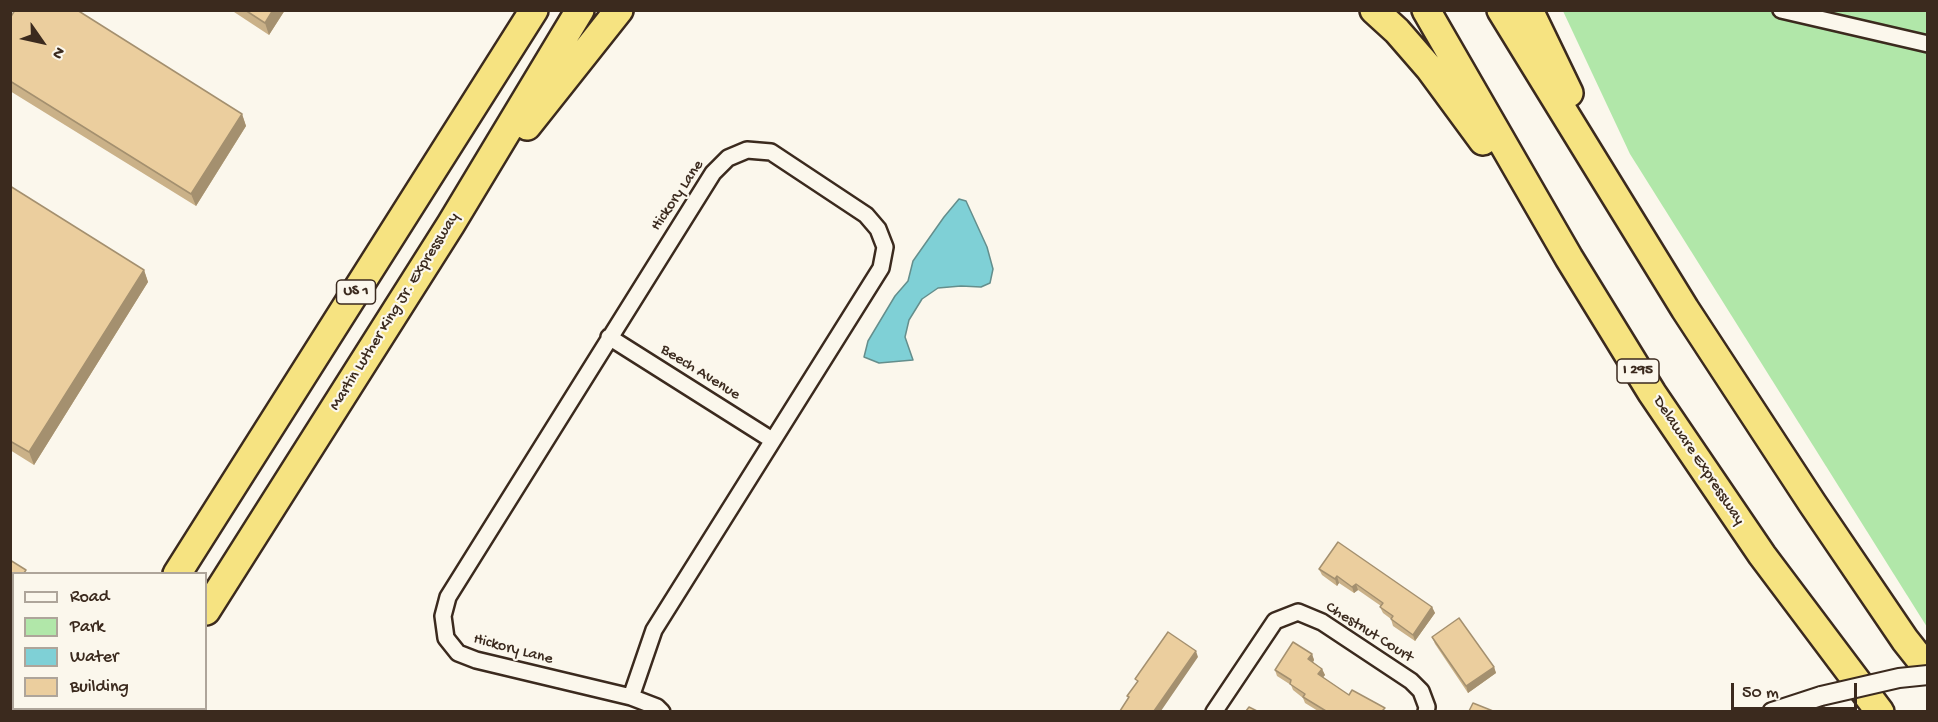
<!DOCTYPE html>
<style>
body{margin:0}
#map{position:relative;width:1938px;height:722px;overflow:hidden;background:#fbf7ec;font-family:"Gochi Hand",sans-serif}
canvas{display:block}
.frame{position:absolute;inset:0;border:12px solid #3b2a1e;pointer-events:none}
.legend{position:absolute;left:12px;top:572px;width:195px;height:138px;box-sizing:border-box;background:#fbf7ec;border:2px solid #aea59a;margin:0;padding:8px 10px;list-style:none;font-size:18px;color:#3b2a1e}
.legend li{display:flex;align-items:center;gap:12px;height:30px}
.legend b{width:30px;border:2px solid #aea59a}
.north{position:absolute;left:12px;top:12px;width:60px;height:60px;-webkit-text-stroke:4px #fbf7ec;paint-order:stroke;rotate:124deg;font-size:16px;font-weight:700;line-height:24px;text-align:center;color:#3b2a1e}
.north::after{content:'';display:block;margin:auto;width:21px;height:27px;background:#3b2a1e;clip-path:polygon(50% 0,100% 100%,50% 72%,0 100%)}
.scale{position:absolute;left:1731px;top:683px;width:126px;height:27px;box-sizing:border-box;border:3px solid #3b2a1e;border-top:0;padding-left:8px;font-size:18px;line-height:21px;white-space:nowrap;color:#3b2a1e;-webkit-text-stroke:4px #fbf7ec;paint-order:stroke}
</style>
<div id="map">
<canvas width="1938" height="722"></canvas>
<div class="frame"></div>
<ul class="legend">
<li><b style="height:8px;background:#fbf7ec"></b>Road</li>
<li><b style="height:16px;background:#b1e7a9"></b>Park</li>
<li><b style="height:16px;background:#7fd0d6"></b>Water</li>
<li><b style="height:16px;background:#ebce9e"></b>Building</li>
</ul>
<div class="north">N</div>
<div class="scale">50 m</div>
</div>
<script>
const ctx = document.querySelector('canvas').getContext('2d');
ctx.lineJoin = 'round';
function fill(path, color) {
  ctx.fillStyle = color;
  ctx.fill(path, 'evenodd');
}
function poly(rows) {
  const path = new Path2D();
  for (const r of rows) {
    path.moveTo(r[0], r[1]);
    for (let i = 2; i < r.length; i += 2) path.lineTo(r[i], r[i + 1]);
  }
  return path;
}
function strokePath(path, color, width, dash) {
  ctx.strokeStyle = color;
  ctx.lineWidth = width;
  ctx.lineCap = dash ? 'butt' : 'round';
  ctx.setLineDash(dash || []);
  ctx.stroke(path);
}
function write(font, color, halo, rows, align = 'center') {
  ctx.font = font + ' "Gochi Hand",sans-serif';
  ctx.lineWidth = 4.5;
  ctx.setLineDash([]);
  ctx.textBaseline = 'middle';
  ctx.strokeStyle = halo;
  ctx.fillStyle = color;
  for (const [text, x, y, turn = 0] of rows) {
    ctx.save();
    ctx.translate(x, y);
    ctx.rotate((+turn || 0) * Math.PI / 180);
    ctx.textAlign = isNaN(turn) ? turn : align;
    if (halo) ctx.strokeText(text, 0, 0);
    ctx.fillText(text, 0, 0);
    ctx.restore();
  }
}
const green = poly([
 [1563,11,1927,11,1927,627,1630,154]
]);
const water = poly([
 [959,199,966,201,987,247,993,269,990,283,981,287,961,286,938,288,922,299,909,320,905,337,913,360,879,363,864,357,868,341,895,296,908,281,913,261,944,217,959,199]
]);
const minor = poly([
 [1781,10,1928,44],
 [609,337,772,440],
 [631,697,654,630,881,268,885,247,878,229,866,215,771,152,747,150,728,158,713,173,448,597,443,616,446,638,458,653,476,660,631,697,657,707,662,712],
 [1214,712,1275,621,1298,612,1322,622,1411,681,1421,691,1427,707,1426,712]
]);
const tertiary = poly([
 [1772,712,1821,696]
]);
const motorway = poly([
 [1374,10,1397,31,1430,69,1483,141],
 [1426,10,1569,258,1652,393,1762,555,1880,712],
 [1501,10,1685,309,1812,503,1905,640,1928,669],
 [1529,10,1569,93],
 [527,126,619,10],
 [177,574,534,10],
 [206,611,451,224,580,10],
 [90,712,92,708],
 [142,712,144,708]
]);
const tertiaryBridge = poly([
 [1821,696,1899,678,1928,675]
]);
const wall = poly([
 [231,10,285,10,269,35],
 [10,18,242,114,246,126,196,206,10,91],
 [10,186,144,270,148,282,34,465,10,450],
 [1319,569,1432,607,1435,613,1415,641,1393,626,1391,619,1383,613,1380,607,1381,606,1358,590,1354,593,1339,583,1337,586,1322,575],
 [1432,637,1494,667,1496,673,1468,693,1435,644],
 [1312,654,1314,660,1313,662,1322,669,1325,675,1323,677,1349,695,1386,711,1318,711,1305,703,1303,698,1293,690,1291,685,1277,676,1275,670]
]);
const shadedWall = poly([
 [273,10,285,10,269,35,265,23],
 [242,114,246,126,196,206,191,194],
 [144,270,148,282,34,465,29,452],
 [1337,576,1339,583,1337,586,1335,579],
 [1356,584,1358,590,1354,593,1352,587],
 [14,589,14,607,10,612,10,593],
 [1432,607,1435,613,1415,641,1413,635],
 [1196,651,1198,657,1161,711,1154,711],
 [1312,654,1314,660,1311,666,1308,659],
 [1494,667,1496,673,1468,693,1466,686],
 [1322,669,1325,675,1321,680,1318,674]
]);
const building = poly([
 [15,10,77,10,242,114,191,194,10,81,10,18,15,10],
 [245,10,273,10,265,23,245,10],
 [10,186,144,270,29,452,10,441,10,186],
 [1338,542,1432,607,1413,635,1391,619,1393,616,1380,607,1383,603,1356,584,1352,587,1337,576,1335,579,1319,569,1338,542],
 [10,560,26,570,24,573,14,573,14,589,10,593,10,560],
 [1459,618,1494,667,1466,686,1432,637,1459,618],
 [1168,632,1196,651,1154,711,1120,711,1129,697,1127,696,1138,681,1135,679,1168,632],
 [1293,642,1312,654,1308,659,1322,669,1318,674,1349,695,1352,690,1385,708,1382,711,1326,711,1303,697,1305,694,1290,684,1291,680,1275,670,1293,642],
 [1473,703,1493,711,1469,711,1473,703],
 [1249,707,1257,711,1246,711,1249,707]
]);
const shields = [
 [356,292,39],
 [1638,371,42]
];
const shieldNames = [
 ["US 1",356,292],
 ["I 295",1638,371]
];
const streetNames = [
 ["Hickory Lane",678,196,-56],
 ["Martin Luther King Jr. Expressway",395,312,-58],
 ["Beech Avenue",700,373,32],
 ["Delaware Expressway",1698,461,56],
 ["Chestnut Court",1369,633,32],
 ["Hickory Lane",513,650,15]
];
fill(green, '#b1e7a9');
fill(water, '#7fd0d6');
strokePath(water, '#648e8c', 1.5);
strokePath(minor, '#3b2a1e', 20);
strokePath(tertiary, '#3b2a1e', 22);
strokePath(motorway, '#3b2a1e', 32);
strokePath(minor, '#fbf7ec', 15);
strokePath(tertiary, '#fbf7ec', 18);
strokePath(motorway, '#f6e381', 27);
strokePath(tertiaryBridge, '#3b2a1e', 22, []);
strokePath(tertiaryBridge, '#fbf7ec', 18);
fill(wall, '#cab188');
fill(shadedWall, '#a4906f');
fill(building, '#ebce9e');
strokePath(building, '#a4906f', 1.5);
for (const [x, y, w] of shields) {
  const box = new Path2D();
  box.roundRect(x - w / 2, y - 12, w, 24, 4.5);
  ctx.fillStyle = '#fbf7ec';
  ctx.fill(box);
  strokePath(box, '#3b2a1e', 1.5);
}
write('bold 15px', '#3b2a1e', null, shieldNames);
write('16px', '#3b2a1e', '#fbf7ec', streetNames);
</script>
